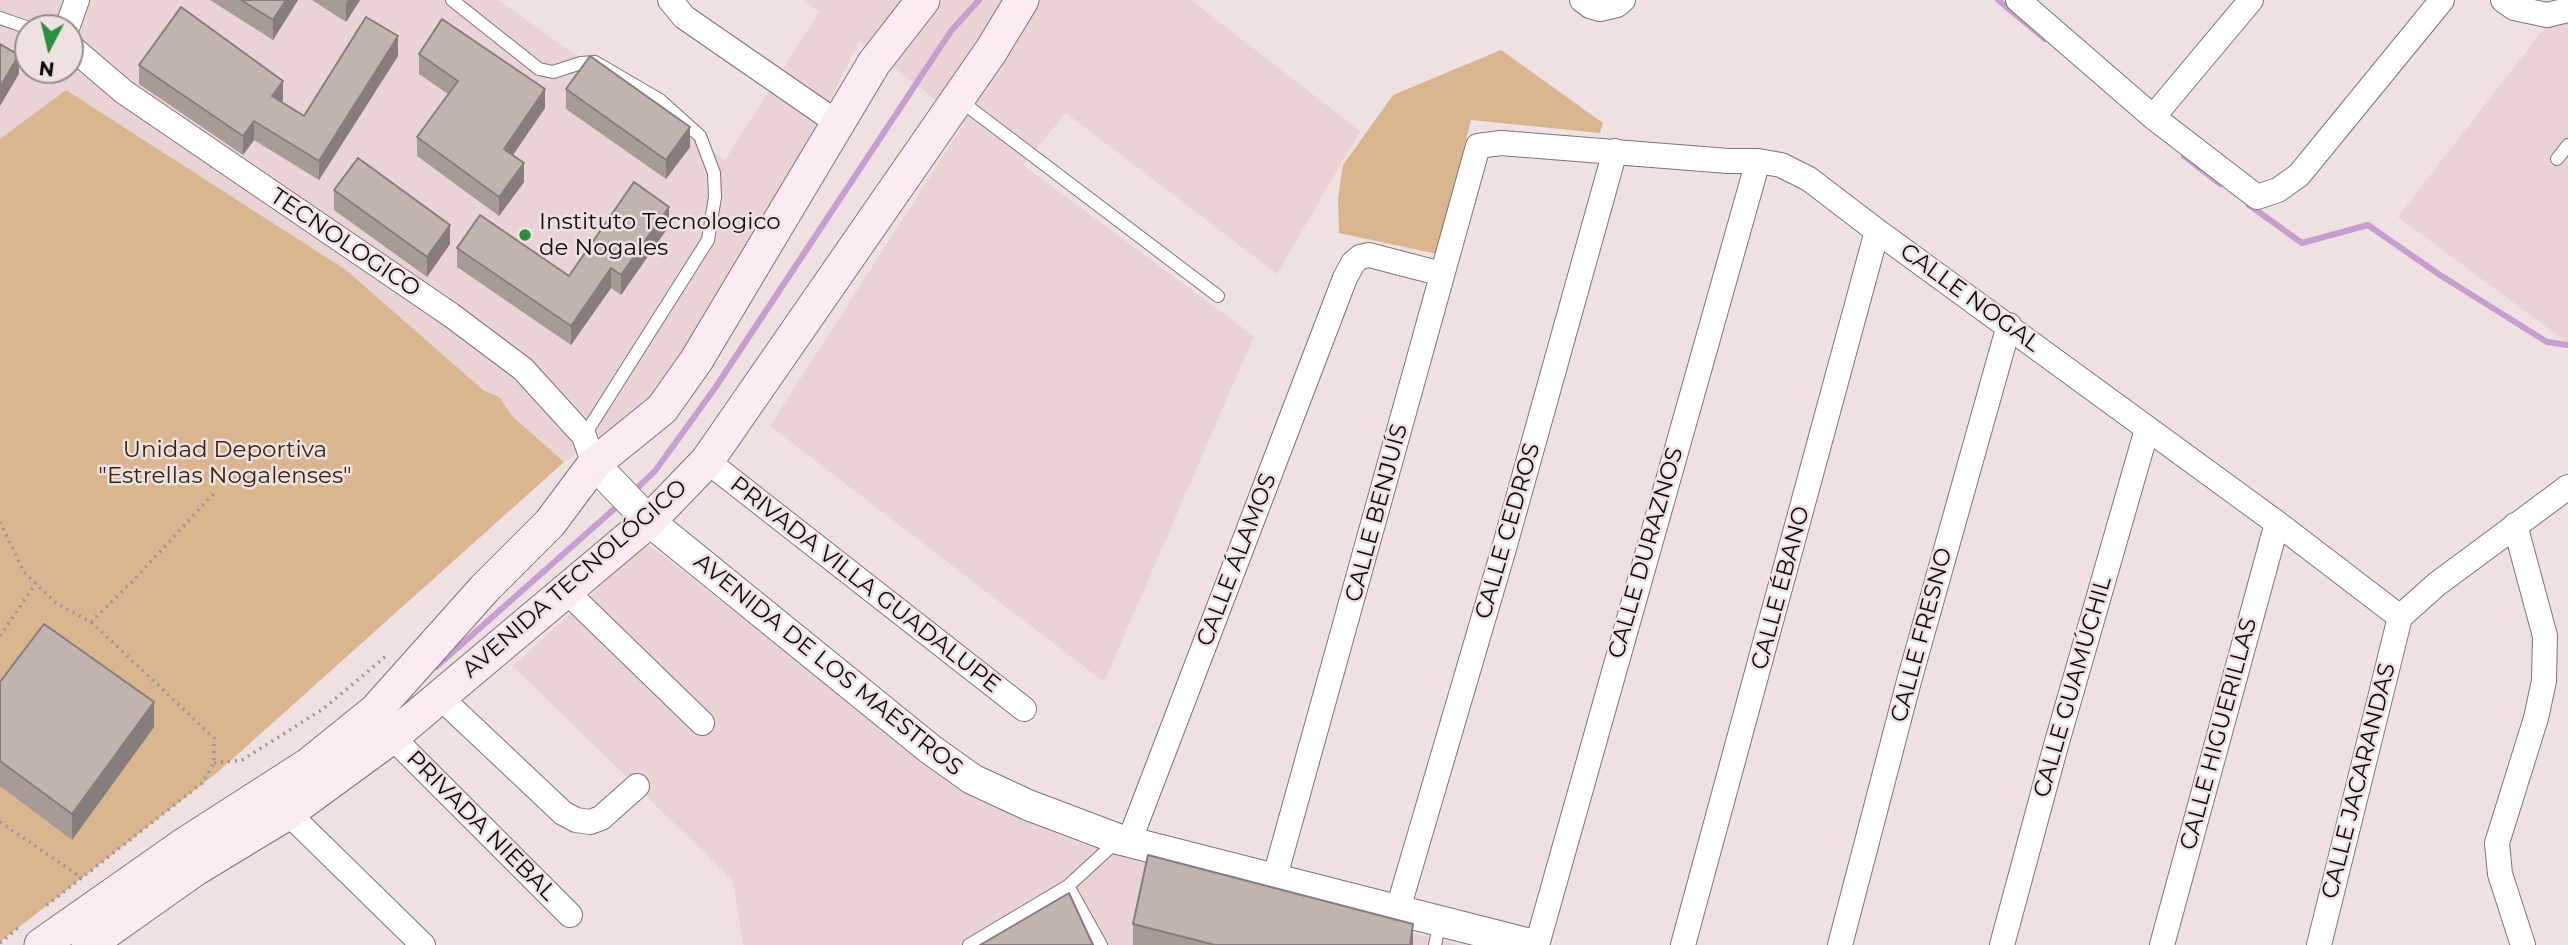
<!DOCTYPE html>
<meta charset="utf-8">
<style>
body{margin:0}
#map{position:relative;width:2568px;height:945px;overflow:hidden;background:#efe1e2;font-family:Montserrat,sans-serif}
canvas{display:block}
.north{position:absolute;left:14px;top:14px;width:70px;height:70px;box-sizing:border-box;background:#efe1e2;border:2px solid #968c8c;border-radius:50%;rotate:187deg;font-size:19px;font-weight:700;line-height:28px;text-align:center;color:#100c0c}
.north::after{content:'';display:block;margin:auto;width:24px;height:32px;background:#2d8d40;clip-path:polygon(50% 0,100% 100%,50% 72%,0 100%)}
</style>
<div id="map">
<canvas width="2568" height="945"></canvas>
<div class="north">N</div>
</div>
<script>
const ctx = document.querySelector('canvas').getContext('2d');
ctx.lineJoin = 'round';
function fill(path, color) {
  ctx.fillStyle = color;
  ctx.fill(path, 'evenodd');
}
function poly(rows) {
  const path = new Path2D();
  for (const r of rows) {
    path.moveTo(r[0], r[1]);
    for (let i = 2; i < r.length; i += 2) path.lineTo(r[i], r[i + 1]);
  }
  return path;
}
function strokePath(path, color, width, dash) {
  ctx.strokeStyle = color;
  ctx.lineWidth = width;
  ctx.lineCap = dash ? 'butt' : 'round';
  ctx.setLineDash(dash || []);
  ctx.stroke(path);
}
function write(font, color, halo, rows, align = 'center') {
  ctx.font = font + ' Montserrat,sans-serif';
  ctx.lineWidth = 5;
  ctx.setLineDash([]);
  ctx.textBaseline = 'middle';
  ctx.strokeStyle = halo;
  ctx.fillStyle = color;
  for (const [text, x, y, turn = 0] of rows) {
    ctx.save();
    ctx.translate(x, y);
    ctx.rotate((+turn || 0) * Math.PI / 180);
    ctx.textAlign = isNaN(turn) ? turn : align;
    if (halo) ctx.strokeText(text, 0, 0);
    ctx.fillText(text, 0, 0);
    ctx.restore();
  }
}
const built = poly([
 [0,0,498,0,725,160,819,12,804,0,1191,0,1360,131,1277,274,1066,113,1023,165,1254,336,1104,682,770,426,965,122,859,41,781,200,640,420,564,462,346,270,66,90,0,139],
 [28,28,70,28,70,70,28,70],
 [2566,0,2568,0,2568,343,2398,217],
 [647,543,972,797,1078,843,1458,945,743,945,733,881,513,666]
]);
const green = poly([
 [1501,50,1603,123,1600,133,1471,120,1437,254,1339,233,1338,198,1343,165,1393,95],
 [66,90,346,270,483,390,499,397,512,416,564,462,219,771,0,942,0,139]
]);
const stream = poly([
 [1998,0,2045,39],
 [2184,156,2220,184],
 [2249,205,2302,243,2368,225,2440,275,2547,342,2568,345],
 [632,493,655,471,715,388,951,31,979,0],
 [436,667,622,502]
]);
const path = poly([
 [0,522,24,572,56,603,91,622,214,738,214,763,202,783,46,906],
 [91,622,133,581,215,492],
 [0,636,36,583],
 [214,763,242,760,323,709,386,656],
 [0,822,82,878],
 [0,943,20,926]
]);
const service = poly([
 [452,0,539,69,553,72,581,63,595,62,660,100,700,136,714,173,715,197,708,240,584,436],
 [0,18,29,28],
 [958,99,1218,296],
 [2557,159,2568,145],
 [1068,886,1101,945],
 [969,945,1068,886,1117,841],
 [1435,945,1440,922]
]);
const minor = poly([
 [670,0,684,17,836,122],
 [1582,0,1590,6,1600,9,1617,5,1623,0],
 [2018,0,2153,117,2257,197,2278,190,2299,175,2442,0],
 [2503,0,2514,8,2547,15,2568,10],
 [67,28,77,0],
 [70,46,124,92,451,315,523,369,584,436,594,464],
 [2153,117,2251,0],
 [707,461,1024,709],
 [2515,525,2545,636,2544,681,2536,718,2497,843,2500,874,2523,945],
 [567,592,702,723],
 [2400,617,2437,584,2568,487],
 [440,697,563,813,576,820,590,822,601,818,637,786],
 [392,737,570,915],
 [288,813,423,945],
 [1129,842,1345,278,1353,263,1360,257,1369,255,1442,274],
 [1274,880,1478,146,1501,143,1728,161,1758,161,1781,165,1809,179,1877,231,2277,523,2400,617],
 [1398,909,1505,545,1615,151],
 [1537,945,1758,161],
 [1683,945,1877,231],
 [1840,945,1909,681,2009,325],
 [2002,945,2055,749,2147,429],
 [2162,945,2277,523],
 [2319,945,2400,617]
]);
const tertiary = poly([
 [594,464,649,521,930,749,972,779,1028,805,1118,839,1534,945]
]);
const secondary = poly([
 [41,945,182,846,308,765,376,710,485,588,550,523,594,464,662,409,696,361,874,63,923,0],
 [88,945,194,870,288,813,392,737,649,521,707,461,991,51,1022,0]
]);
const wall = poly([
 [210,0,298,0,273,40],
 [312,0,360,0,346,22],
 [419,54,545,108,513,155,524,182,499,216,417,156,417,137,448,94,419,74],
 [398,56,319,180,254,140,243,155,139,84,139,65,283,100,282,102,304,116],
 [566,89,690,147,666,179,566,109],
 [334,190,450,244,427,277,334,210],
 [669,226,621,295,611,288,571,345,457,267,457,248,569,276],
 [0,682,154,727,72,840,0,786],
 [1133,924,1413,945,1133,945]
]);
const shadedWall = poly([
 [286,0,298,0,273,40,273,20],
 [348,0,360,0,346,22,346,3],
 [398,36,398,56,319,180,319,161],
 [19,55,19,74,0,106,0,87],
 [283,81,283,100,272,115,272,96],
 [545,89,545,108,504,168,504,149],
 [254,121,254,140,243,155,243,136],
 [690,127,690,147,666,179,666,160],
 [524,163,524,182,499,216,499,197],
 [669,207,669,226,621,295,621,275],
 [450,225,450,244,427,277,427,257],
 [611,268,611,288,571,345,571,326],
 [154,702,154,727,72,840,72,814],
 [1413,924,1413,945,1410,945]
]);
const building = poly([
 [241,0,286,0,273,20,241,0],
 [181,7,283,81,272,96,304,116,366,17,398,36,319,161,254,121,243,136,139,65,181,7],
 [442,19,545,89,504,149,524,163,499,197,417,137,458,81,419,54,442,19],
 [0,44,19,55,0,87,0,44],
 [590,56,690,127,666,160,566,89,590,56],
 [358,158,450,225,427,257,334,190,358,158],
 [634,182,669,207,621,275,611,268,571,326,457,248,480,215,569,276,634,182],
 [44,624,154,702,72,814,0,761,0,682,44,624],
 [1148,855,1413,924,1410,945,1215,945,1133,924,1148,855],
 [1069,893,1093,945,980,945,1069,893]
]);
const markers = [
 [525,235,7,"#2d8d40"]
];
const poiNames = [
 ["Instituto Tecnologico",539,222],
 ["de Nogales",539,248]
];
const streetNames = [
 ["TECNOLOGICO",345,243,34],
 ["CALLE NOGAL",1970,298,36],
 ["CALLE BENJUÍS",1377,513,-75],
 ["CALLE CEDROS",1508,531,-74],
 ["CALLE DURAZNOS",1646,553,-74],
 ["CALLE ÁLAMOS",1237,560,-69],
 ["AVENIDA TECNOLÓGICO",575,579,-41],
 ["PRIVADA VILLA GUADALUPE",865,585,38],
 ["CALLE ÉBANO",1781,588,-75],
 ["CALLE FRESNO",1922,635,-75],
 ["AVENIDA DE LOS MAESTROS",828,665,39],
 ["CALLE GUAMÚCHIL",2073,687,-74],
 ["CALLE HIGUERILLAS",2219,734,-75],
 ["CALLE JACARANDAS",2359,781,-76],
 ["PRIVADA NIEBAL",481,826,45]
];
const parkNames = [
 ["Unidad Deportiva",225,450],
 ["\"Estrellas Nogalenses\"",225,476]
];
fill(built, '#e9d3d4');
fill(green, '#d9b590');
strokePath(stream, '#c69ed0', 6);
strokePath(service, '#807474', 14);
strokePath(minor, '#807474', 26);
strokePath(tertiary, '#807474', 32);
strokePath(secondary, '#807474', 35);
strokePath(path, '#9f9595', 3.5, [2, 5]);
strokePath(service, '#fff', 12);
strokePath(minor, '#fff', 24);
strokePath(tertiary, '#fff', 30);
strokePath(secondary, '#fdebf4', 33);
fill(wall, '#a69b97');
fill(shadedWall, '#877e7b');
fill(building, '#c1b4b0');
strokePath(building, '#877e7b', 2);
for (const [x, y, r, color] of markers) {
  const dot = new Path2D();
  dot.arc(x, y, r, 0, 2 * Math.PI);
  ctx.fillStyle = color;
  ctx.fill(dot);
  strokePath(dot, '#efe1e2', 2.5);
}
write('23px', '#100c0c', '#efe1e2', poiNames, 'left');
write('23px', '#100c0c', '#efe1e2', streetNames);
write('23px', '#38250f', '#efe1e2', parkNames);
</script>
